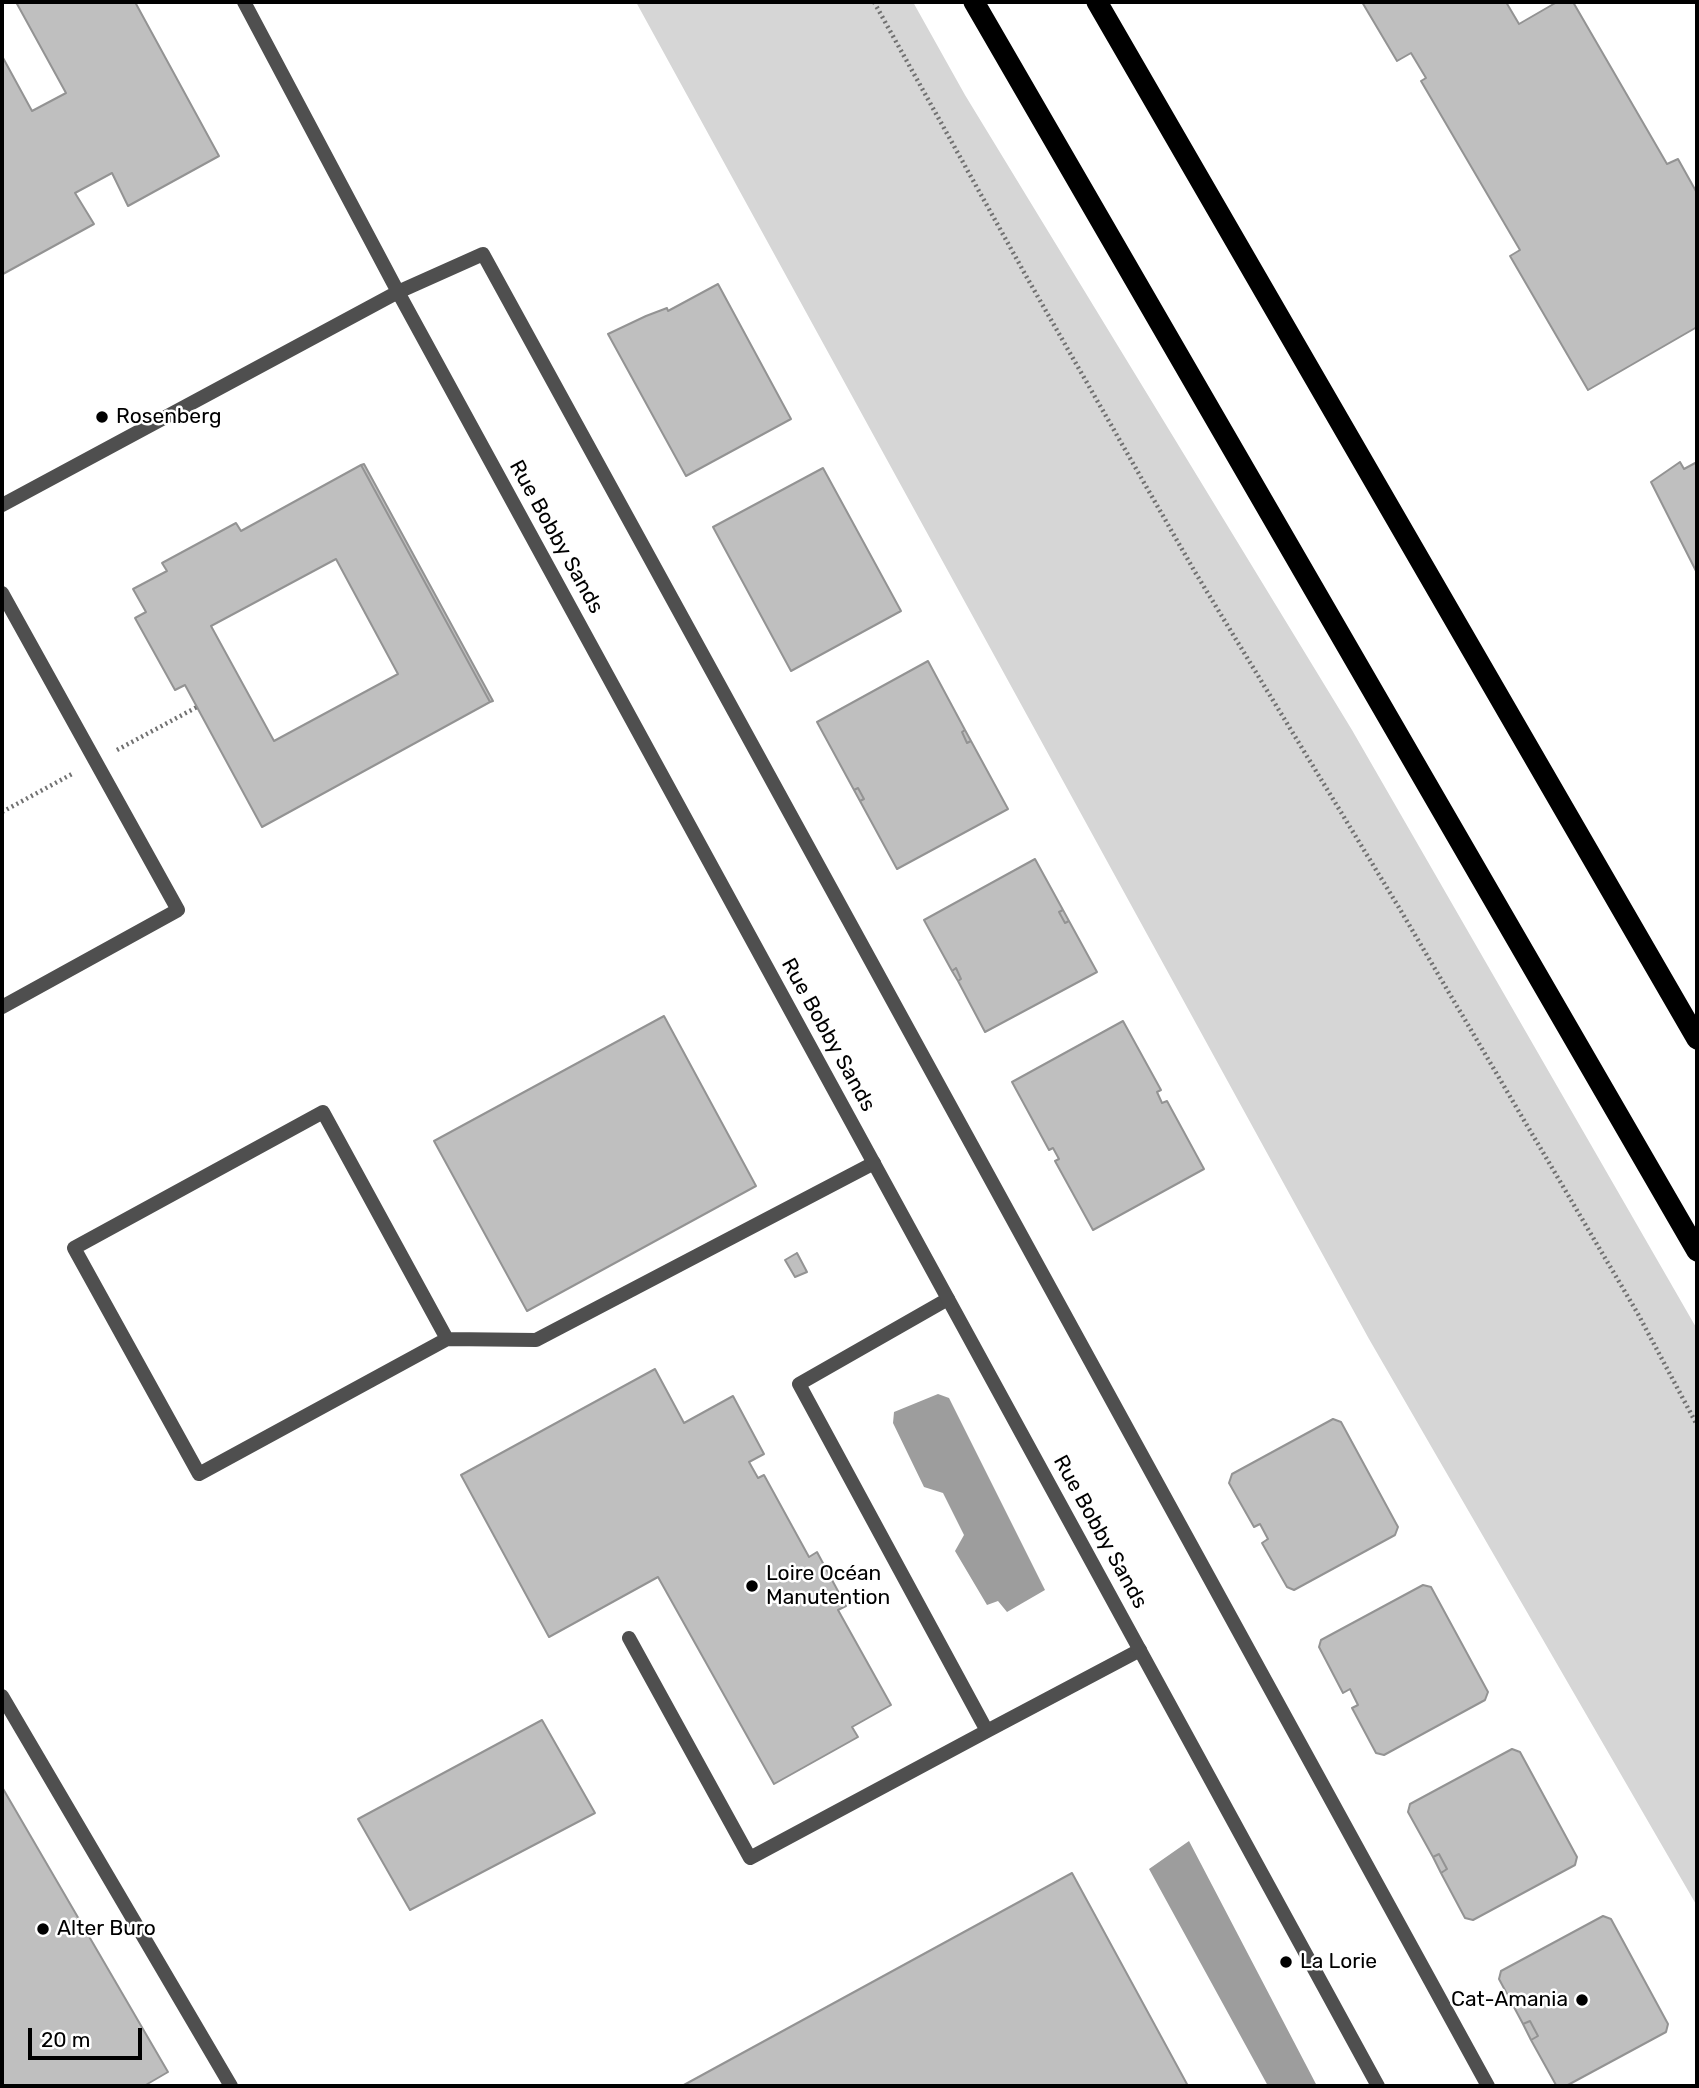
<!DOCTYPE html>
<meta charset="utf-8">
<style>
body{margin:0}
#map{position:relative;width:1699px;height:2088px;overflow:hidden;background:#fff;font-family:Rubik,sans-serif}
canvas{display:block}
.frame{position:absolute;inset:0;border:4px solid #000;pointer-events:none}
.scale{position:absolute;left:28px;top:2028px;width:114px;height:32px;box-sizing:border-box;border:4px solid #000;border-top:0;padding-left:9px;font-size:21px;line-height:24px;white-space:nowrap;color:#000;-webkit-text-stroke:5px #fff;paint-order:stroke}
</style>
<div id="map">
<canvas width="1699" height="2088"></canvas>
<div class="frame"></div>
<div class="scale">20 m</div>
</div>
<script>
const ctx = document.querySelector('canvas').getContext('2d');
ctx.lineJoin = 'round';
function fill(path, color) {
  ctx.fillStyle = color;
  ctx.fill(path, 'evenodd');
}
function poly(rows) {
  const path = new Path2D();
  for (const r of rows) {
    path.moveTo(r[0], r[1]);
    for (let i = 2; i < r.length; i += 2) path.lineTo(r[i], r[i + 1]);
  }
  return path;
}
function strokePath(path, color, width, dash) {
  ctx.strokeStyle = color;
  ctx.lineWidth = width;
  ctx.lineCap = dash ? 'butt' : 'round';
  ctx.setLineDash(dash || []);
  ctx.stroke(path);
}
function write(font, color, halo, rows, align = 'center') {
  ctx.font = font + ' Rubik,sans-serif';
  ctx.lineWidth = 5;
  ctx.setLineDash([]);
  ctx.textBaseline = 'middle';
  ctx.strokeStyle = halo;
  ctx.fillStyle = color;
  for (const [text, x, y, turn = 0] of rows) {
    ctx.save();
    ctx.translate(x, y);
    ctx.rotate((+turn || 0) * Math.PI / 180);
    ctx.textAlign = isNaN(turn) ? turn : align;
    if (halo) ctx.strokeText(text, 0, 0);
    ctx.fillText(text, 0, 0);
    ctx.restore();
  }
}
const green = poly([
 [636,2,913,2,965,95,1352,730,1697,1329,1697,1906,1369,1339]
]);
const water = poly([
 [938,1394,949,1398,1045,1590,1007,1612,998,1601,987,1605,955,1551,964,1535,943,1493,924,1487,893,1423,894,1412],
 [1189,1841,1317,2086,1268,2086,1149,1869]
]);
const building = poly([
 [16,2,135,2,219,156,128,206,112,173,75,193,94,224,3,274,2,56,32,111,66,93,16,2],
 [1362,2,1506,2,1519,24,1557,2,1573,2,1667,164,1678,159,1697,193,1697,327,1588,390,1510,256,1520,250,1421,81,1426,78,1411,53,1397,61,1362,2],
 [718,284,791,419,686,476,608,334,646,316,667,308,668,311,718,284],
 [1680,462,1684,469,1697,462,1697,573,1651,482,1680,462],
 [364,464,493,701,490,702,361,465,364,464],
 [361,465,490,702,262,827,185,685,175,690,135,618,146,612,133,589,167,571,162,563,236,523,241,531,361,465],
 [336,559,398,674,274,741,211,626,336,559],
 [823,468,901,611,791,671,713,527,823,468],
 [928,661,965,730,962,732,967,743,971,741,1008,809,897,869,860,801,864,799,858,788,854,790,817,722,928,661],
 [965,730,971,741,967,743,962,732,965,730],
 [858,788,864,799,860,801,854,790,858,788],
 [1035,859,1063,910,1059,912,1065,923,1069,921,1097,972,985,1032,958,981,961,979,956,968,952,971,924,920,1035,859],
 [1063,910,1069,921,1065,923,1059,912,1063,910],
 [956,968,961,979,958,981,952,971,956,968],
 [664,1016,756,1186,527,1311,434,1141,664,1016],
 [1123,1021,1161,1090,1157,1092,1162,1103,1167,1101,1204,1169,1093,1230,1055,1161,1059,1159,1053,1148,1049,1150,1012,1082,1123,1021],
 [797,1253,807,1272,795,1277,785,1260,797,1253],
 [655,1369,684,1423,733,1396,764,1454,749,1462,758,1478,764,1475,809,1557,817,1552,846,1606,838,1610,891,1705,852,1727,858,1737,774,1784,658,1577,549,1637,461,1475,655,1369],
 [1333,1419,1341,1422,1398,1527,1395,1535,1294,1590,1287,1587,1262,1543,1268,1539,1260,1524,1254,1527,1229,1483,1232,1474,1333,1419],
 [1423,1585,1431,1587,1488,1692,1485,1700,1384,1755,1376,1753,1352,1708,1358,1705,1350,1689,1343,1693,1319,1647,1321,1640,1423,1585],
 [542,1720,595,1813,410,1910,358,1819,542,1720],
 [1512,1749,1520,1752,1577,1857,1575,1865,1473,1920,1465,1918,1441,1873,1447,1869,1439,1854,1433,1857,1408,1812,1410,1804,1512,1749],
 [2,1787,168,2072,144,2086,2,2086,2,1787],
 [1439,1854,1447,1869,1441,1873,1433,1857,1439,1854],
 [1072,1873,1188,2086,682,2086,1072,1873],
 [1603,1916,1611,1919,1668,2024,1666,2032,1566,2086,1561,2086,1556,2085,1531,2040,1538,2036,1530,2021,1523,2024,1499,1979,1501,1971,1603,1916],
 [1530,2021,1538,2036,1531,2040,1523,2024,1530,2021]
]);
const path = poly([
 [874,2,1030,283,1195,572,1398,906,1638,1314,1697,1425],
 [117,750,197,707],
 [2,812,72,774]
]);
const lane = poly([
 [398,292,483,254,1488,2086],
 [2,593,178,910,2,1007],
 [948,1299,799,1384,987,1731,1140,1650],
 [447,1339,323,1112,74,1248,199,1474,447,1339,536,1340,874,1163],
 [629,1638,750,1858,987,1731],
 [2,1696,231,2086]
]);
const street = poly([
 [244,2,398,292,1378,2086],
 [2,505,398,292]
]);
const highway = poly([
 [974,2,1697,1251],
 [1097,2,1697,1039]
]);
const markers = [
 [102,417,7,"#000"],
 [752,1586,7,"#000"],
 [43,1929,7,"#000"],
 [1286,1962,7,"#000"],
 [1582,2000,7,"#000"]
];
const poiNames = [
 ["Rosenberg",116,417],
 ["Loire Océan",766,1574],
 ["Manutention",766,1598],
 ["Alter Buro",57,1929],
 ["La Lorie",1300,1962],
 ["Cat-Amania",1568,2000,"right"]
];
const streetNames = [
 ["Rue Bobby Sands",556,537,61],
 ["Rue Bobby Sands",828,1035,61],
 ["Rue Bobby Sands",1100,1532,61]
];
fill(green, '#d6d6d6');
fill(water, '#9d9d9d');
fill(building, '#bfbfbf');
strokePath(building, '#939393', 2);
strokePath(path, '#717171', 4.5, [2, 3.5]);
strokePath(lane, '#4f4f4f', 14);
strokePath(street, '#4f4f4f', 14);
strokePath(highway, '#000', 21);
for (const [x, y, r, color] of markers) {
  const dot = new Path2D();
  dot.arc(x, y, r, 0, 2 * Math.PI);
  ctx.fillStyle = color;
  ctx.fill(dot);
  strokePath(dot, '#fff', 2.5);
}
write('21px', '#000', '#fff', poiNames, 'left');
write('21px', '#000', '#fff', streetNames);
</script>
